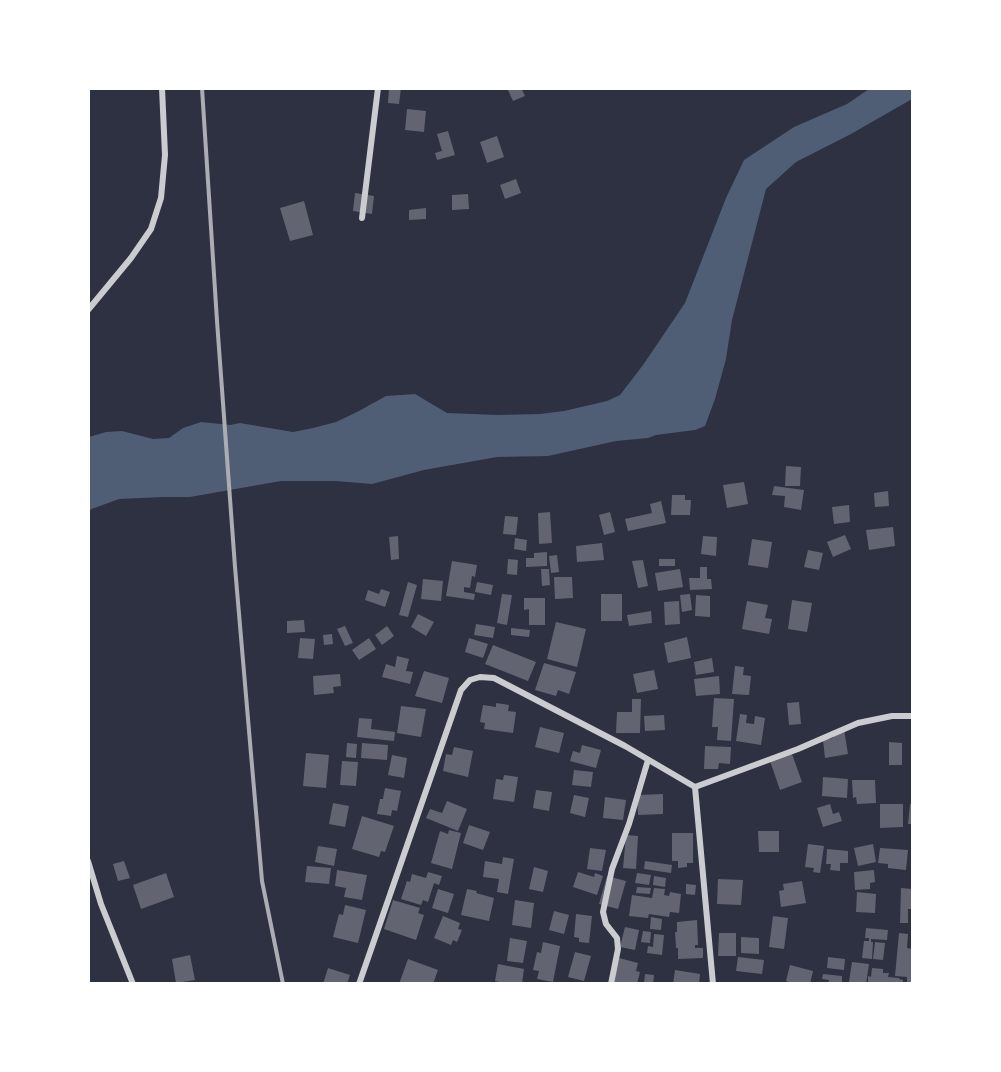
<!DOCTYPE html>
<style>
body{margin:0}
#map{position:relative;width:1001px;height:1072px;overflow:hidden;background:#2d3142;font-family:"Public Sans",sans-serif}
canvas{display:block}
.frame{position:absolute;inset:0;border:90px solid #fff;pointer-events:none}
</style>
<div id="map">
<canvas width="1001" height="1072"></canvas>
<div class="frame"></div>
</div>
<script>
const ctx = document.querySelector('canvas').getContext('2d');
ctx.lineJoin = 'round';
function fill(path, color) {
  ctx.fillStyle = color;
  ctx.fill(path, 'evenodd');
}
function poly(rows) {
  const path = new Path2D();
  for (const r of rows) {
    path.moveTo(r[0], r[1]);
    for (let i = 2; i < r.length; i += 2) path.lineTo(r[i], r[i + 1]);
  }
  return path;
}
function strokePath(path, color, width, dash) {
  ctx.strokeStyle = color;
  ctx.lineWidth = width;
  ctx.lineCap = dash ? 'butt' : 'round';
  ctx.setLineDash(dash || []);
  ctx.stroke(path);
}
const water = poly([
 [869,89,912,89,912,99,851,134,796,162,766,189,732,320,726,359,715,399,705,426,695,430,656,435,648,438,616,441,548,456,497,457,424,470,372,484,335,481,281,481,190,497,163,497,119,499,89,510,89,437,106,432,122,431,153,439,169,438,183,428,201,422,230,425,240,423,293,432,313,428,336,422,357,412,386,396,415,394,447,413,497,415,540,414,564,411,607,401,620,395,643,365,685,303,726,198,744,160,794,127,847,104]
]);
const building = poly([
 [389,88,401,88,399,104,388,103],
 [507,88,521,88,525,96,513,101],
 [407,109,426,111,424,132,405,130],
 [448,131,455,155,437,160,435,153,442,151,437,134],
 [497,136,504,157,487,163,480,142],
 [516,179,521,193,505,199,500,185],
 [355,193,374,196,372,214,353,211],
 [468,194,469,209,452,210,452,195],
 [304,201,313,235,290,241,280,208],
 [426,208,426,219,409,220,409,210],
 [786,466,801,467,800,486,785,486],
 [744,482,748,504,727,508,723,485],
 [774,486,804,490,801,510,784,507,785,496,772,495],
 [888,491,889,506,875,507,874,493],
 [672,495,685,495,685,500,691,500,690,515,671,515],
 [661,501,666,523,628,531,625,519,652,513,650,504],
 [849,505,850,522,834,524,832,507],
 [550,512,552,543,539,544,538,513],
 [610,512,615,532,604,535,599,515],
 [505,516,518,517,516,535,503,534],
 [893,527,895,546,869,550,866,530],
 [845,535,851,549,833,557,827,542],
 [398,536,399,559,391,560,389,537],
 [703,536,717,537,716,556,701,554],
 [515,538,527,540,526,551,514,549],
 [752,539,772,542,768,568,748,565],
 [602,543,604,560,577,562,576,546],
 [808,550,823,553,819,570,804,567],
 [547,552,547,566,526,567,526,558,534,558,534,553],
 [557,555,559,572,551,573,549,556],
 [508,559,518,560,517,575,507,574],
 [659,559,675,559,675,566,659,566],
 [643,560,648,586,638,588,632,561],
 [452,561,477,565,475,577,472,576,470,588,464,587,464,592,475,594,474,600,446,596],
 [700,567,707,567,707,579,711,579,712,589,690,590,689,578,700,578],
 [541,569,549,569,550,585,542,586],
 [680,569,683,587,658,591,655,573],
 [554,577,572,577,573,598,555,599],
 [423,579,443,581,441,601,421,599],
 [408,582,417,585,408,617,399,615],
 [477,582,493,585,491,595,475,592],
 [381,589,390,592,385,607,365,600,368,590,379,594],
 [502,594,512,595,507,625,497,623],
 [601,594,622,594,622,621,601,621],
 [690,594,692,610,682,612,680,595],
 [696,595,710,596,710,617,695,616],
 [524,598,545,598,545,625,529,625,529,609,524,610],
 [792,600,812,603,807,632,788,629],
 [679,601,680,624,665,625,664,602],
 [747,601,768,605,765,618,772,619,769,634,742,629],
 [651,611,652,623,629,626,627,615],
 [418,614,434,622,426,636,411,627],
 [304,620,305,632,287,633,287,621],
 [556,622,586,629,577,667,547,659],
 [476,624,495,627,493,638,474,635],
 [345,626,353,643,345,646,337,629],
 [387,626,394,636,382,645,375,635],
 [511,628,530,630,529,637,511,635],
 [332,634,333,644,324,645,323,635],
 [687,637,691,658,668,663,664,643],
 [300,638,315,639,313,659,298,658],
 [369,638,376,649,359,660,352,650],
 [469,638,488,644,483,658,465,652],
 [493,645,536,662,528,681,485,664],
 [397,656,409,659,406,671,413,672,410,684,382,677,386,664,395,667],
 [712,658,714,672,696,675,694,662],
 [544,663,576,672,569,694,558,690,556,696,535,690],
 [735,666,744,667,743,675,751,676,749,695,732,694],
 [654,670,658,689,637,693,633,674],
 [424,671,449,678,442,703,415,696],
 [340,674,341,686,333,687,334,693,314,695,313,676],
 [719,676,720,694,696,696,694,679],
 [714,698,734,699,731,741,717,740,718,727,712,727],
 [632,699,641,699,640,733,616,733,617,712,632,712],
 [799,702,801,724,789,725,787,703],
 [496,703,509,705,508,711,516,712,513,733,484,729,485,723,480,722,483,705,496,707],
 [401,706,426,709,421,737,397,733],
 [740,714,747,715,746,723,754,724,755,716,765,718,761,745,736,741],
 [664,715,665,730,645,731,644,716],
 [359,718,372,719,371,729,395,732,394,741,357,737],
 [540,727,564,733,559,753,535,747],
 [844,729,848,754,825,758,823,740,833,738,831,731],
 [889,742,902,743,902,765,889,765],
 [347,743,357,744,356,758,346,757],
 [362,743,388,745,387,760,361,758],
 [582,745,601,750,596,768,570,761,573,751,580,753],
 [705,746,731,747,730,764,719,763,718,769,704,769],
 [454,747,473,751,468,777,443,771,446,754,452,755],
 [306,753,329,755,326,788,303,786],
 [792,754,802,782,780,790,770,761],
 [392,755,407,758,404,778,388,775],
 [342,761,358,762,356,786,340,785],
 [574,770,593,772,591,787,572,785],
 [504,775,518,777,514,802,493,799,496,779,503,780],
 [823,777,848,779,847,798,822,796],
 [852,780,875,780,876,803,857,804,856,797,853,798],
 [385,788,401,791,397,811,392,810,391,816,377,814,380,799,383,799],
 [536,790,552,792,549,811,533,808],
 [663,794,663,814,638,815,637,795],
 [574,795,589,798,585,817,570,813],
 [605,797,626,800,623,820,603,818],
 [447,801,467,809,458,831,426,818,430,809,442,813],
 [333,803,349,806,345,827,329,824],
 [830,804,833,814,839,812,842,821,823,827,817,808],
 [880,804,903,804,903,827,880,828],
 [910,804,912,804,912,824,908,824],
 [362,816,394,826,385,852,381,851,379,857,352,849],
 [469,825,490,832,483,850,463,843],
 [449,830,461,833,452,869,431,863,440,831,448,834],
 [758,831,779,831,779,852,759,852],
 [672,833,693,833,693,863,687,863,687,867,678,868,678,861,672,861],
 [626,835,638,836,636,869,623,868],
 [808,844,824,846,820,873,813,872,814,868,805,867],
 [873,844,876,862,858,866,854,848],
 [318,846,337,849,334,866,315,862],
 [590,848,606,850,602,871,587,869],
 [880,848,908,850,906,870,888,868,888,864,878,863],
 [827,849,848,851,848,863,840,863,840,871,830,870,831,864,826,864],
 [503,857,514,859,508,894,497,892,499,879,483,877,485,861,502,864],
 [124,861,130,878,118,881,113,864],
 [645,861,672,865,671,873,644,869],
 [307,866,331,868,329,884,305,882],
 [534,867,548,871,543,892,529,889],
 [337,870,367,875,362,900,344,897,346,888,335,886],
 [874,870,875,882,870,883,870,889,855,890,854,872],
 [428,872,442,876,439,885,434,883,428,902,423,900,421,905,401,899,407,881,410,882,412,874,426,878],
 [578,872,594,877,595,873,603,876,597,895,573,887],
 [166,873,174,897,141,909,133,885],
 [637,873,651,875,649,885,635,883],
 [607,876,626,881,618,909,599,904],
 [654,876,666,878,665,887,653,885],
 [718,879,743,880,741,905,717,904],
 [802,881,806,903,781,907,779,891,784,890,783,884],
 [686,884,696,885,695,895,686,894],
 [637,887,651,888,650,894,636,893],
 [654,888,665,889,664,895,669,896,670,892,681,894,679,913,670,912,669,917,649,914,648,918,629,916,632,895,652,898],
 [901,888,912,889,912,909,908,909,908,923,900,923],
 [438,889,454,894,448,913,432,908],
 [467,889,477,891,476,893,494,898,489,921,461,915],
 [857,892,876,894,875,913,856,912],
 [393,900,420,908,418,913,424,915,416,940,384,929],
 [515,900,534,903,531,928,512,925],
 [345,905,366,910,358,943,333,937,339,914,343,915],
 [554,911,569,915,564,934,549,930],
 [576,914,592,916,589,943,579,942,579,938,574,937],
 [443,916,460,923,458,929,462,930,457,942,453,940,451,945,434,938],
 [773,916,788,918,784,949,769,947],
 [651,917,662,919,661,930,650,929],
 [697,920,698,945,695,945,695,948,703,948,703,958,678,959,678,948,676,948,675,932,677,932,677,922],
 [625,927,639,930,635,950,620,947],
 [866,928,888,930,887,940,871,939,871,942,873,942,872,959,862,958,864,941,869,941,869,938,865,938],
 [643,931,651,932,650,943,641,942],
 [719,933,736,933,736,956,718,956],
 [899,933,908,934,907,948,912,949,912,984,907,984,907,977,895,976],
 [654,934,664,935,662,955,647,953,648,946,653,947],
 [741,937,759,938,759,954,741,953],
 [510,938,527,941,523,963,507,961],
 [543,942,560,946,553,982,537,979,539,971,533,970,537,952,541,953],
 [875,942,885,943,883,960,873,959],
 [575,952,591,956,584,981,568,977],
 [190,955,195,980,176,983,172,959],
 [738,957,764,960,762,974,736,971],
 [828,957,845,959,844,970,827,968],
 [619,958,638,963,636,971,640,972,637,984,613,984],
 [408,959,438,970,433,984,399,984],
 [852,962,869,964,866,984,849,982],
 [498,964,524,969,522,984,507,984,495,981],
 [790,965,813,971,810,984,795,984,786,981],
 [328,968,350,975,347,984,323,984],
 [872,968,883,969,883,973,889,973,888,977,899,978,899,979,903,980,903,984,868,984,868,976,871,977],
 [675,970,700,974,699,984,673,984],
 [645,974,654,975,653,984,644,984],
 [823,974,842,976,842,984,828,984,829,980,822,979]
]);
const minor = poly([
 [362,218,378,88],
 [88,310,131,258,151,229,161,198,165,155,162,88],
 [695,787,798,749,858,723,892,716,912,716],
 [88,861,101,904,133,984],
 [359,984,461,690,470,680,480,677,494,678,625,746,695,787,713,984],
 [611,984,618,949,617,938,606,924,603,912,612,869,629,824,648,760]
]);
const rail = poly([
 [202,88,217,321,235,567,251,754,262,881,283,984]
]);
fill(water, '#4f5d75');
fill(building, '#626471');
strokePath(minor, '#caccd0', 6);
strokePath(rail, '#abadb3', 4);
</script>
